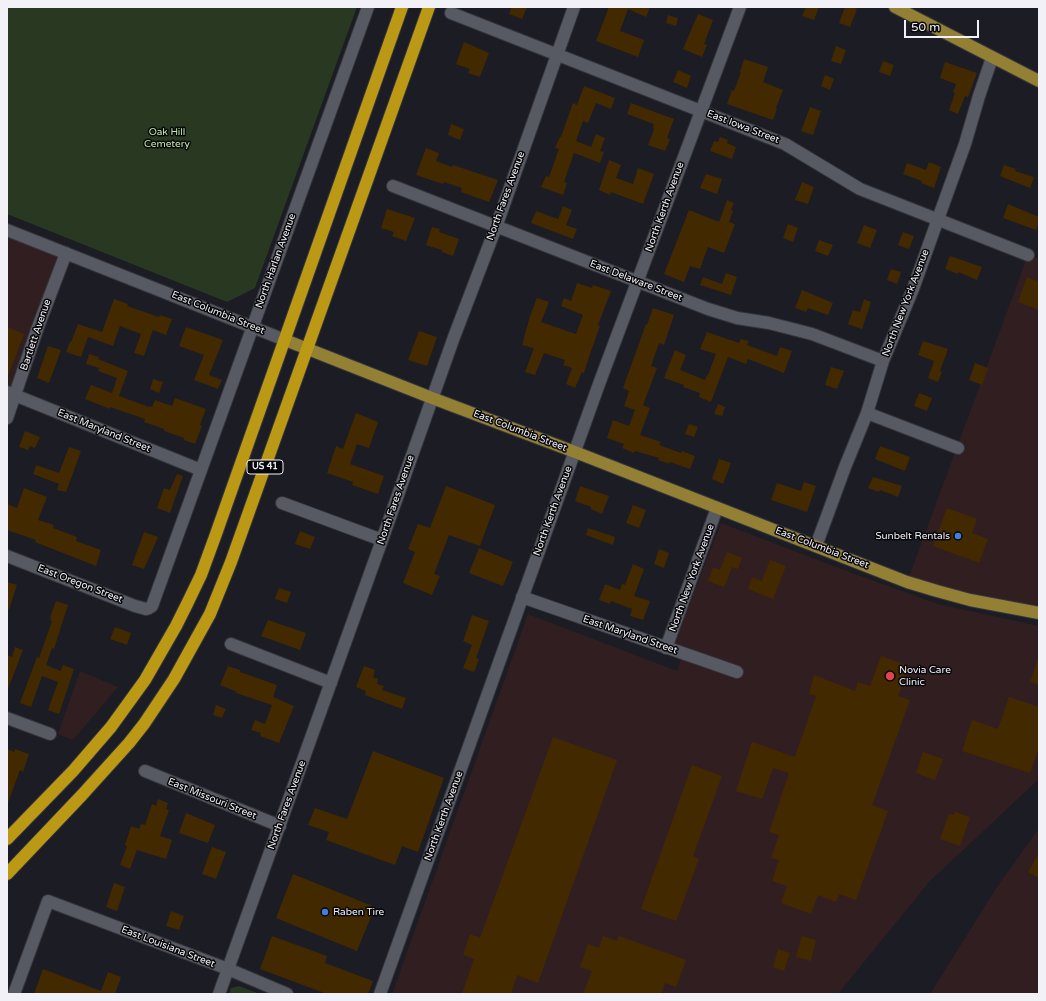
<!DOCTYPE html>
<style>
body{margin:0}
#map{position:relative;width:1046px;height:1001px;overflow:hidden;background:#1b1c24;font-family:"Varela Round",sans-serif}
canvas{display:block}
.frame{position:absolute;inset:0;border:8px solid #f1f1f7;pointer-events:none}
.scale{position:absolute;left:904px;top:20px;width:75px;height:18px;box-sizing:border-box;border:2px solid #f1f1f7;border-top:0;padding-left:5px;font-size:12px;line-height:14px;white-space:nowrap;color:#f1f1f7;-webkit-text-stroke:3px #07070a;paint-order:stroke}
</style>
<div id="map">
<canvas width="1046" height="1001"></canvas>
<div class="frame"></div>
<div class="scale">50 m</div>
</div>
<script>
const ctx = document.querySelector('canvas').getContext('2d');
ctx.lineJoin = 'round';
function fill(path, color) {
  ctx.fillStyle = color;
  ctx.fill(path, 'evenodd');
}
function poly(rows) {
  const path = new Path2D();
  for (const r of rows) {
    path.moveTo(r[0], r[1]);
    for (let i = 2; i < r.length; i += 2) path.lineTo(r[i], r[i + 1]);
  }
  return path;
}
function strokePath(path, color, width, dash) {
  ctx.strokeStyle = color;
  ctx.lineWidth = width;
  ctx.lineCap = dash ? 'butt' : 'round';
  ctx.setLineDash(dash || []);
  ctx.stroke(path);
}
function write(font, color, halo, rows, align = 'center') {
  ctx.font = font + ' "Varela Round",sans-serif';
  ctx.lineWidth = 3;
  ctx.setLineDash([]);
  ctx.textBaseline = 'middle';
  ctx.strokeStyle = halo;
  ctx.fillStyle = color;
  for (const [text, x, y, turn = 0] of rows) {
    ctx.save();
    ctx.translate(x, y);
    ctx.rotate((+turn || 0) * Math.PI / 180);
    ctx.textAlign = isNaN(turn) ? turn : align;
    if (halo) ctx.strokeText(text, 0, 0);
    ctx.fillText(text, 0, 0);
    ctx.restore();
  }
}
const commercial = poly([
 [7,236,57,256,12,390,7,388],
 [1028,255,1039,259,1039,618,907,582],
 [721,523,852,573,938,604,1039,626,1039,779,929,882,838,994,392,994,528,614,677,671,683,654,675,642],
 [80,671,118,687,73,740,58,734],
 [1039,828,1039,994,930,994,995,890]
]);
const green = poly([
 [7,7,357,7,255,288,227,302,7,214],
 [239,986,260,994,229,994,231,988]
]);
const building = poly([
 [512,7,527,7,522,19,509,14],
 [609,7,650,7,646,17,628,9,620,31,644,40,638,57,596,41],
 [806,7,819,7,814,20,802,16],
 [845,7,852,7,857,9,850,27,839,23],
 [698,14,713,20,704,44,707,45,702,57,683,49],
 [668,15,678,18,676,26,666,23],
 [464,42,489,53,480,77,468,73,470,69,456,64],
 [836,46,846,50,841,64,831,61],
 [744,59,768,67,763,82,783,90,776,108,777,109,773,120,727,104,732,90,734,91,741,72,740,72],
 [883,61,894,65,890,76,879,72],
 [945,62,977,73,968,97,965,96,958,114,949,110,955,93,953,92,956,84,940,78],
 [678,70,691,76,687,88,673,82],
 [825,75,834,79,830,90,821,86],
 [584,86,615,98,611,109,596,103,588,123,583,121,576,141,591,147,596,134,605,138,600,151,604,152,600,163,574,153,564,182,567,183,563,195,541,187,546,176,549,177,559,149,555,148,560,137,561,137,573,103,577,105],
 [631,103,674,119,667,138,670,139,665,151,648,145,654,129,653,128,654,124,627,114],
 [810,107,821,111,813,135,801,131],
 [451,124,464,129,460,140,448,135],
 [720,137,728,140,727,143,736,147,732,159,710,151,714,141,718,142],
 [426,148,439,153,436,161,452,167,453,165,498,180,489,202,461,192,462,188,444,182,443,184,416,175],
 [609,160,621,165,616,178,633,184,638,168,654,174,643,204,611,192,610,195,599,190],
 [929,162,941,167,934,188,921,183,922,181,903,174,907,163,926,170],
 [1004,165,1016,169,1015,171,1034,177,1030,188,1000,176],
 [706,174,722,179,717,194,700,188],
 [802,182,814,187,808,204,795,200],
 [727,200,734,203,731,210,733,211,729,222,735,224,724,253,708,247,700,269,690,266,684,282,664,274,689,210,719,222],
 [1008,204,1039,217,1039,221,1036,230,1003,218],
 [563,206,572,210,566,225,577,229,573,239,531,223,536,211,558,219],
 [387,209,415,218,406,241,392,236,394,232,381,228],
 [788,224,798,228,793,242,783,238],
 [864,225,877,230,870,248,857,243],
 [432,227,440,229,439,232,459,239,453,256,442,252,442,250,426,245],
 [903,232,914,236,909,249,898,245],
 [819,240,833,245,828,256,815,251],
 [950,256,982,267,977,280,958,272,958,274,945,269],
 [891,269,901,272,897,284,887,280],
 [726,273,737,277,731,295,700,285,703,277,722,284],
 [1027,277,1039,282,1039,310,1018,302],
 [577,283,592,288,593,285,611,291,598,325,600,326,588,360,584,373,582,372,575,388,566,384,572,368,563,365,565,360,544,353,535,375,525,372,534,348,522,345,530,316,537,298,549,302,541,322,576,334,583,315,561,306,564,298,571,301],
 [802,290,833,303,828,315,808,308,806,312,795,308],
 [114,299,128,304,127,306,159,317,160,315,172,319,166,335,153,330,144,356,134,353,141,334,120,326,113,346,88,337,81,357,66,352,70,342,71,342,78,324,102,332],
 [864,299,871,302,862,329,848,324,853,310,860,312],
 [653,308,674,315,664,345,659,343,651,366,657,368,643,405,650,408,640,435,661,442,659,445,681,453,682,451,695,456,690,469,670,462,669,464,658,460,659,458,635,451,634,453,622,448,624,444,607,438,613,420,629,426,635,410,624,406,629,391,623,388,646,324,647,325],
 [7,327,24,334,8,376,7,376],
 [186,327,223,340,209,375,222,380,218,389,194,380,204,355,179,346],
 [419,331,437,337,427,366,408,360],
 [707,332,739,343,741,339,749,341,747,345,777,356,780,347,792,351,784,373,748,359,746,364,728,357,711,402,699,397,700,393,683,387,684,385,664,378,675,350,686,355,680,370,705,380,707,375,708,375,716,354,700,349],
 [923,341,948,349,940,371,942,372,938,382,928,378,934,361,918,355],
 [48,346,61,350,49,383,37,378],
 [89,354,99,357,98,359,128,371,119,396,149,407,149,406,152,407,155,400,172,406,175,398,206,409,200,425,202,426,195,444,184,440,184,438,164,431,164,429,144,422,145,419,110,407,110,409,85,399,91,385,112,393,117,378,98,371,99,368,86,364],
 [975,363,988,368,982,385,969,380],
 [831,367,844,371,837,389,825,385],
 [153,379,163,382,159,393,150,389],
 [919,393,932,398,927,411,914,406],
 [718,404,725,407,722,416,714,414],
 [356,413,378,422,369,448,357,444,350,464,384,476,378,494,352,485,353,482,327,473,336,446,343,449],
 [689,424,698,427,694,437,685,434],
 [25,431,40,437,35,448,30,446,28,450,19,447],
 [880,446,910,457,905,471,875,459],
 [69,447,81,451,66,492,57,490,59,484,33,474,36,465,59,473],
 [719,459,731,463,723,484,712,479],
 [177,474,183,476,170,513,157,508,164,488,170,490],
 [873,477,902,486,898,497,880,490,879,492,868,488],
 [804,482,816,486,807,512,771,500,777,483,801,491],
 [446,486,495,505,480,546,449,535,434,574,440,576,432,595,403,583,415,552,408,549,418,524,430,528],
 [580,486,609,496,602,514,591,509,591,507,575,501],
 [24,488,47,497,38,520,54,525,53,528,77,537,76,541,101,550,96,566,35,542,36,540,7,530,7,504,17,508],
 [633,505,646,510,639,528,626,523],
 [947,508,977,519,972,533,988,539,979,563,933,546],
 [588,528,615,537,613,545,586,535],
 [300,531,315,537,310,549,295,544],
 [144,532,158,537,144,569,132,565],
 [479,548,513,562,503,586,469,573],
 [659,549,669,553,664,568,654,564],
 [727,552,742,558,738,569,732,567,724,587,708,581,713,567,720,570],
 [770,560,786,566,773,599,748,589,752,577,762,581],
 [633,564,644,569,634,596,650,601,643,620,630,616,632,609,611,601,610,604,599,600,605,584,620,590,622,584,625,585],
 [7,582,17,585,9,610,7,609],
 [279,588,291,592,287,603,275,599],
 [56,601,68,605,54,649,52,648,46,665,61,671,63,665,74,669,59,714,48,710,58,682,42,676,31,707,20,703,37,657,39,658,52,621,50,620,51,618,50,617],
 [472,615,489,621,476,658,479,659,474,672,463,668,472,645,463,641],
 [268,620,306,633,300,650,261,636],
 [115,627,131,633,127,645,110,639],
 [15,647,23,650,8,689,7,689,7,655,12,657],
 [881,656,909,666,898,696,910,700,872,805,888,811,856,900,839,894,836,902,818,895,811,914,781,903,787,886,772,881,779,860,771,858,779,835,769,832,789,773,773,768,762,799,736,791,752,742,795,757,816,696,809,694,814,675,855,691,858,682,870,686],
 [1038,659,1039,659,1039,685,1030,682],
 [228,666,240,670,240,672,277,685,273,697,294,706,279,743,260,736,261,733,251,730,255,720,265,724,272,705,236,693,237,692,220,685],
 [364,666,375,670,373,677,378,679,377,684,384,686,382,690,406,698,402,709,365,695,366,691,356,687],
 [1009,697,1039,707,1039,747,1030,773,962,751,972,720,998,729],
 [216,705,226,709,222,718,213,715],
 [553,737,617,760,538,983,517,975,511,994,462,994,474,959,463,955,470,934,480,938],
 [7,749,14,752,15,749,29,754,23,772,20,770,8,803,7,802],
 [373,751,444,778,418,852,402,846,395,865,326,840,329,832,308,825,315,808,347,819],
 [923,752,943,759,935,780,916,773],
 [692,765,722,776,693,856,699,859,676,921,641,909],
 [158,799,168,803,166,809,169,810,160,836,172,840,166,859,137,850,130,869,120,865,127,846,125,845,131,826,139,829,141,824,145,825,152,804,156,806],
 [955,812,970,817,960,846,940,839,949,814,953,815],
 [186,813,215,825,208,843,179,833],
 [212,847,226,852,216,879,202,874],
 [1039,853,1039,878,1028,872],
 [293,874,375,907,357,951,276,918],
 [114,883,125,887,117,911,106,907],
 [171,911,184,916,179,930,166,926],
 [272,936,327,956,325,963,373,981,368,994,327,994,260,969],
 [603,936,617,941,619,936,686,960,676,987,665,983,661,994,583,994,592,971,580,967,588,944,599,948],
 [802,936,816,940,811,961,796,957],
 [778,949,790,953,784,971,773,967],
 [43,969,101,991,108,972,121,977,115,994,34,994]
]);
const minor = poly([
 [451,13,785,144,860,189,1028,255],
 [393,186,708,309,737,318,769,323,812,334,883,361],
 [7,230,285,340],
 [7,392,201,470],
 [867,413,958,448],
 [7,418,38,327,66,253],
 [282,503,382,540],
 [816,546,845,467,867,413,883,361,913,289,938,219,965,144,979,96,992,58],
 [7,556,135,606,146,609,149,608,152,606,368,7],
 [522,597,737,672],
 [231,644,331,683],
 [666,648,717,508],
 [7,718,50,734],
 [145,771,280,826],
 [14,994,48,901,228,969,287,994],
 [219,994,382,540,454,337,496,227,574,7],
 [380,994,599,384,740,7]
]);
const major = poly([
 [895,7,1039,81],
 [285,340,432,398,575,452,907,582,937,591,970,600,1039,613]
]);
const highway = poly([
 [7,839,73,771,111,727,145,680,176,626,187,604,201,575,216,534,402,7],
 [7,874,82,795,129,743,144,724,174,679,210,614,231,562,429,7]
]);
const markers = [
 [958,536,4,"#3f7fe0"],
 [890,676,5,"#e0444e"],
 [325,912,4,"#3f7fe0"]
];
const shields = [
 [265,467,36]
];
const shieldNames = [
 ["US 41",265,467]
];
const streetNames = [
 ["East Iowa Street",743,127,21],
 ["North Fares Avenue",506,196,-70],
 ["North Kerth Avenue",665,207,-70],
 ["North Harlan Avenue",276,261,-70],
 ["East Delaware Street",636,281,21],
 ["North New York Avenue",906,303,-69],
 ["East Columbia Street",218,313,22],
 ["Bartlett Avenue",36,335,-71],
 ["East Maryland Street",104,431,22],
 ["East Columbia Street",520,431,21],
 ["North Fares Avenue",396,500,-71],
 ["North Kerth Avenue",553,511,-70],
 ["East Columbia Street",822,548,21],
 ["North New York Avenue",692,578,-70],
 ["East Oregon Street",80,584,21],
 ["East Maryland Street",630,635,19],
 ["East Missouri Street",212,799,22],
 ["North Fares Avenue",287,805,-70],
 ["North Kerth Avenue",444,816,-70],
 ["East Louisiana Street",168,947,21]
];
const parkNames = [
 ["Oak Hill",167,132],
 ["Cemetery",167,144]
];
const poiNames = [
 ["Sunbelt Rentals",950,536,"right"],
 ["Novia Care",899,670],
 ["Clinic",899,682],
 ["Raben Tire",333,912]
];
fill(commercial, '#311e21');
fill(green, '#293820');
fill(building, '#432900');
strokePath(minor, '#35363c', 14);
strokePath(major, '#35363c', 14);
strokePath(highway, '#35363c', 14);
strokePath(minor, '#585a63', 12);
strokePath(major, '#938034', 12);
strokePath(highway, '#bb9915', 12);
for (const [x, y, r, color] of markers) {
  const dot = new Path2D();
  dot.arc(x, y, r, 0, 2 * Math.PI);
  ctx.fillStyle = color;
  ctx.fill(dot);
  strokePath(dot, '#07070a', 1.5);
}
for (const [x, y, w] of shields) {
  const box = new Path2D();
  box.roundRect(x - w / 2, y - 7, w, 14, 3);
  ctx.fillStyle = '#07070a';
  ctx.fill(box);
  strokePath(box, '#f1f1f7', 1);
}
write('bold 9px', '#f1f1f7', null, shieldNames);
write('10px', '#f1f1f7', '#07070a', streetNames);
write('10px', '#c2ebaa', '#07070a', parkNames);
write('10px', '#f1f1f7', '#07070a', poiNames, 'left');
</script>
